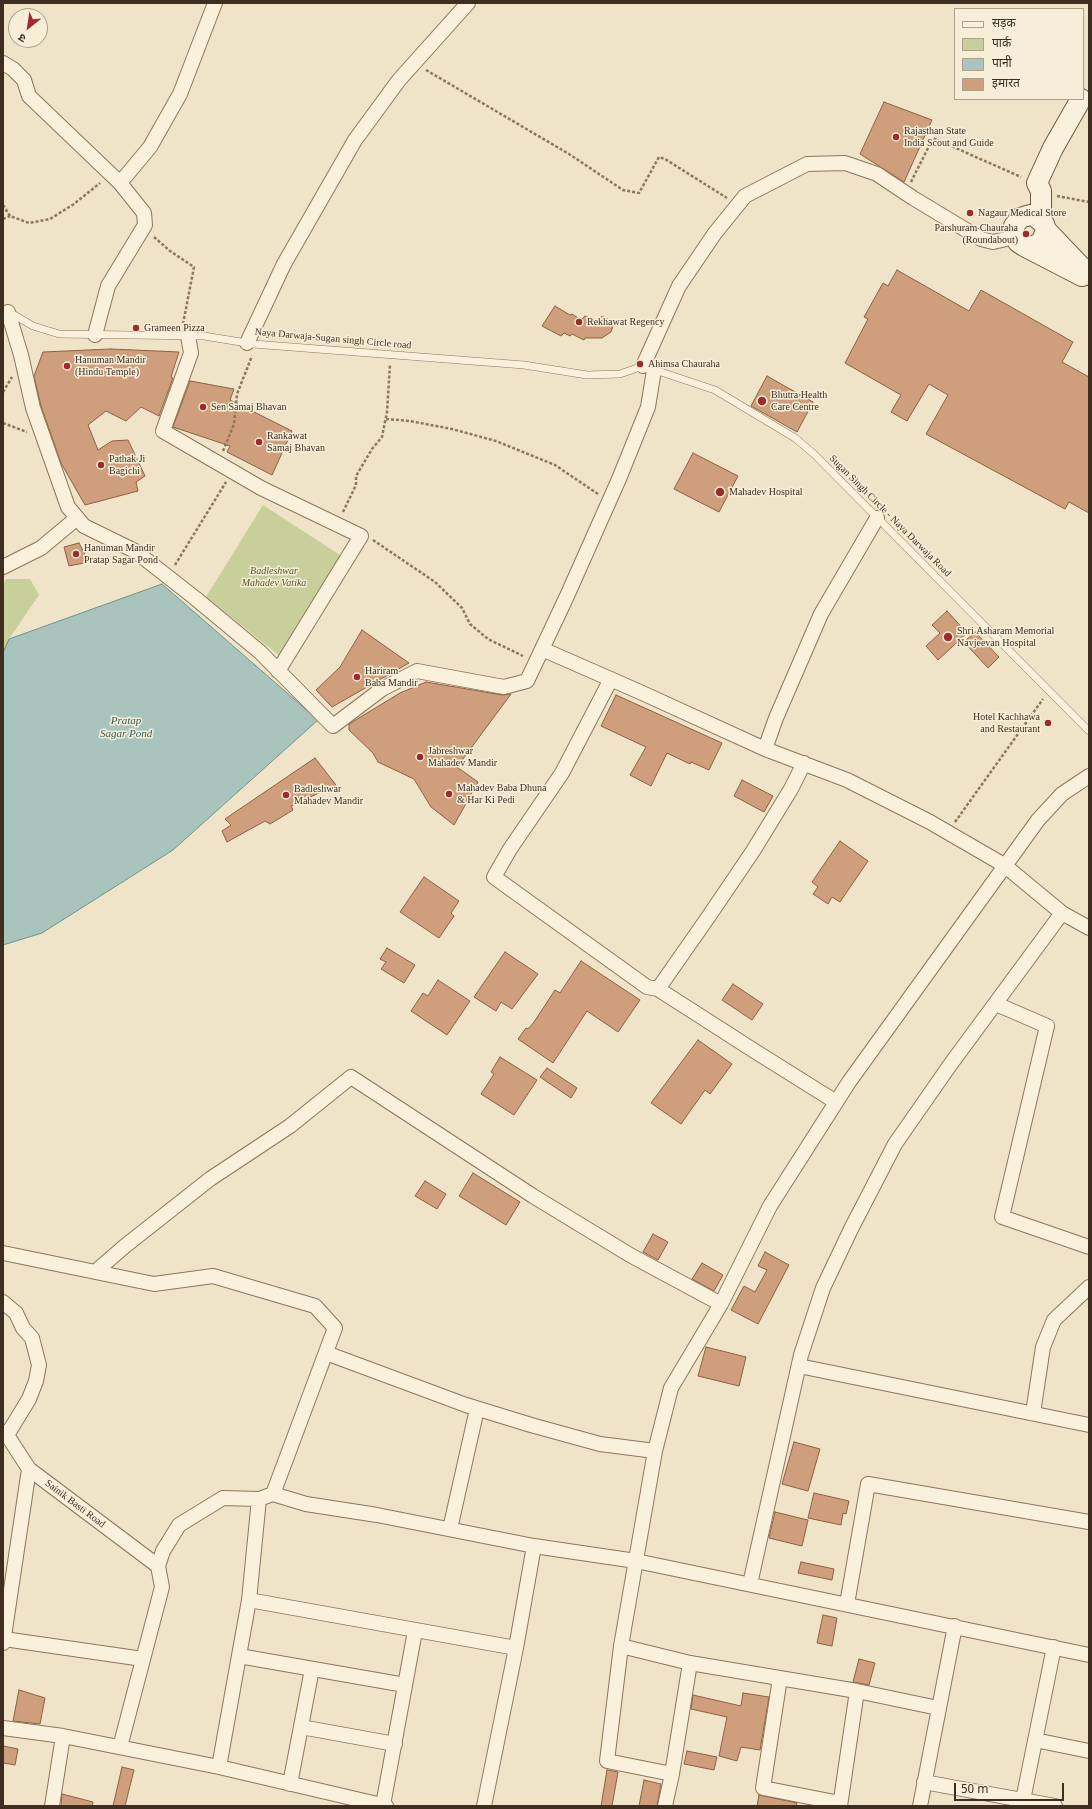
<!DOCTYPE html>
<meta charset="utf-8">
<style>
body{margin:0}
#map{position:relative;width:1092px;height:1809px;overflow:hidden;background:#f0e4c8;font-family:Georgia,"Noto Sans Devanagari",serif}
canvas{display:block}
.frame{position:absolute;inset:0;border:4px solid #3d2e20;pointer-events:none}
.legend{position:absolute;left:954px;top:8px;width:130px;height:92px;box-sizing:border-box;background:#f7eed8;border:1px solid #ada18e;margin:0;padding:5px 7px;list-style:none;font-size:12px;color:#3d2e20}
.legend li{display:flex;align-items:center;gap:8px;height:20px}
.legend b{width:20px;border:1px solid #ada18e}
.north{position:absolute;left:8px;top:8px;width:40px;height:40px;box-sizing:border-box;background:#f7eed8;border:1px solid #ada18e;border-radius:50%;rotate:210deg;font-size:11px;font-weight:700;line-height:16px;text-align:center;color:#3d2e20}
.north::after{content:'';display:block;margin:auto;width:14px;height:18px;background:#9e2a2b;clip-path:polygon(50% 0,100% 100%,50% 72%,0 100%)}
.scale{position:absolute;left:954px;top:1783px;width:110px;height:18px;box-sizing:border-box;border:2px solid #3d2e20;border-top:0;padding-left:5px;font-size:12px;line-height:14px;white-space:nowrap;color:#3d2e20;-webkit-text-stroke:3px #f7eed8;paint-order:stroke}
</style>
<div id="map">
<canvas width="1092" height="1809"></canvas>
<div class="frame"></div>
<ul class="legend">
<li><b style="height:5px;background:#faf1dc"></b>सड़क</li>
<li><b style="height:11px;background:#c9cf9b"></b>पार्क</li>
<li><b style="height:11px;background:#a9c4bc"></b>पानी</li>
<li><b style="height:11px;background:#cf9f7d"></b>इमारत</li>
</ul>
<div class="north">उ</div>
<div class="scale">50 m</div>
</div>
<script>
const ctx = document.querySelector('canvas').getContext('2d');
ctx.lineJoin = 'round';
function fill(path, color) {
  ctx.fillStyle = color;
  ctx.fill(path, 'evenodd');
}
function poly(rows) {
  const path = new Path2D();
  for (const r of rows) {
    path.moveTo(r[0], r[1]);
    for (let i = 2; i < r.length; i += 2) path.lineTo(r[i], r[i + 1]);
  }
  return path;
}
function strokePath(path, color, width, dash) {
  ctx.strokeStyle = color;
  ctx.lineWidth = width;
  ctx.lineCap = dash ? 'butt' : 'round';
  ctx.setLineDash(dash || []);
  ctx.stroke(path);
}
function write(font, color, halo, rows, align = 'center') {
  ctx.font = font + ' Georgia,serif';
  ctx.lineWidth = 3;
  ctx.setLineDash([]);
  ctx.textBaseline = 'middle';
  ctx.strokeStyle = halo;
  ctx.fillStyle = color;
  for (const [text, x, y, turn = 0] of rows) {
    ctx.save();
    ctx.translate(x, y);
    ctx.rotate((+turn || 0) * Math.PI / 180);
    ctx.textAlign = isNaN(turn) ? turn : align;
    if (halo) ctx.strokeText(text, 0, 0);
    ctx.fillText(text, 0, 0);
    ctx.restore();
  }
}
const green = poly([
 [263,505,343,557,281,657,206,597],
 [6,579,30,579,39,595,9,639,3,653,3,585]
]);
const water = poly([
 [162,584,318,720,173,850,42,933,3,945,3,653,9,639,162,584]
]);
const building = poly([
 [884,102,932,120,904,182,860,154,884,102],
 [897,270,969,311,981,290,1073,342,1062,362,1089,377,1089,513,1069,502,1065,509,926,434,948,395,929,384,907,421,891,412,901,395,845,363,868,319,864,317,883,283,888,286,897,270],
 [555,306,570,315,572,314,581,320,585,316,599,321,602,316,614,323,611,332,602,338,585,338,584,340,572,334,570,336,564,333,561,336,542,326,555,306],
 [111,349,179,352,171,377,173,378,159,416,141,407,126,421,106,411,88,425,98,450,112,441,128,440,145,476,136,482,138,491,85,505,61,463,41,406,34,376,43,352,111,349],
 [767,376,813,402,797,432,751,406,767,376],
 [190,381,234,389,230,400,292,431,272,475,227,452,230,446,173,427,190,381],
 [693,453,738,476,719,512,674,489,693,453],
 [79,543,89,562,69,566,64,547,79,543],
 [947,611,967,633,938,660,926,646,940,633,932,625,947,611],
 [362,630,409,663,332,707,316,690,340,667,362,630],
 [975,632,999,657,988,668,964,642,975,632],
 [426,682,502,695,511,694,457,767,478,782,454,825,431,807,414,779,378,762,373,753,349,730,349,724,400,693,426,682],
 [616,695,722,743,709,770,691,762,690,764,667,753,651,786,630,775,646,747,601,726,616,695],
 [315,758,336,785,291,806,293,810,270,824,265,821,227,842,222,831,231,825,225,819,315,758],
 [742,780,773,796,764,812,734,796,742,780],
 [840,841,868,861,840,902,832,897,828,904,813,894,818,887,812,882,840,841],
 [424,877,459,901,451,913,454,916,439,938,400,912,424,877],
 [387,948,415,965,404,983,381,969,386,962,380,959,387,948],
 [505,952,538,974,512,1009,501,1002,496,1011,474,997,505,952],
 [581,961,640,1000,618,1032,587,1011,553,1063,518,1039,526,1028,528,1029,534,1022,555,990,560,993,581,961],
 [438,980,470,1001,447,1035,411,1011,423,993,428,996,438,980],
 [733,984,763,1004,752,1020,722,1000,733,984],
 [698,1040,732,1064,710,1094,705,1090,681,1124,651,1103,698,1040],
 [500,1057,537,1080,514,1115,481,1094,494,1074,491,1072,500,1057],
 [547,1068,577,1088,571,1098,540,1077,547,1068],
 [473,1173,520,1202,506,1225,459,1196,473,1173],
 [425,1181,446,1194,437,1209,415,1196,425,1181],
 [653,1234,668,1242,658,1260,643,1252,653,1234],
 [765,1252,789,1265,758,1324,731,1310,744,1286,755,1292,767,1270,758,1266,765,1252],
 [702,1263,723,1275,714,1291,692,1279,702,1263],
 [706,1347,746,1357,739,1386,698,1376,706,1347],
 [794,1442,820,1449,808,1491,782,1484,794,1442],
 [814,1493,849,1501,846,1514,843,1513,841,1525,808,1518,814,1493],
 [775,1512,808,1520,802,1546,769,1538,775,1512],
 [801,1562,834,1569,832,1580,798,1573,801,1562],
 [823,1615,837,1618,832,1646,817,1643,823,1615],
 [859,1659,875,1663,869,1685,853,1682,859,1659],
 [19,1690,45,1698,40,1724,13,1721,19,1690],
 [743,1693,769,1697,760,1750,741,1747,737,1761,719,1756,727,1717,691,1709,693,1695,741,1706,743,1693],
 [3,1746,18,1749,15,1765,3,1763,3,1746],
 [687,1751,717,1757,714,1770,684,1764,687,1751],
 [122,1767,134,1770,125,1806,113,1806,122,1767],
 [607,1770,618,1772,612,1806,601,1806,607,1770],
 [644,1780,661,1784,657,1806,639,1806,644,1780],
 [62,1794,93,1802,92,1806,61,1806,62,1794],
 [759,1795,797,1803,796,1806,757,1806,759,1795]
]);
const path = poly([
 [426,70,569,154,623,190,639,193,659,157,665,159,727,198],
 [911,182,933,138,1021,177],
 [1057,196,1089,202],
 [3,205,10,216,29,223,50,219,74,204,100,183],
 [3,219,10,216],
 [154,237,170,251,194,267,183,324],
 [3,392,12,377],
 [386,419,410,421,452,429,496,441,555,465,598,494],
 [3,423,27,432],
 [223,451,234,424,237,394,252,356],
 [343,512,356,485,356,476,372,449,382,437,387,412,390,364],
 [373,540,435,582,462,608,470,624,488,639,523,656],
 [175,565,226,482],
 [955,822,1043,699]
]);
const lane = poly([
 [9,312,33,326,59,334,204,336,253,344,524,365,587,375,620,374,643,366,715,390,795,438,814,454,1089,731]
]);
const street = poly([
 [3,63,13,69,24,80,29,96,120,183,144,213,145,225,108,286,95,335],
 [120,183,150,147,180,94,215,3],
 [8,312,21,355,33,408,68,507,84,526,135,551,195,598,260,652,333,726,382,689,417,671,504,687,527,681,567,596,619,479,648,407,654,370],
 [188,336,191,353,163,431,261,488,361,536,278,671],
 [247,343,284,264,355,140,399,80,468,3],
 [643,366,679,286,715,233,745,196,807,164,845,163,877,174,913,198,981,239,993,242,1015,237],
 [3,567,41,548,77,518],
 [542,649,640,692,765,749,776,718,821,614,877,518],
 [611,679,562,773,510,849,494,877,647,987,658,989,709,916,753,851,791,789,804,763],
 [765,749,847,780,930,822,1004,865,1062,913,1089,928],
 [658,989,753,1050,836,1102],
 [996,1004,1047,1026,1002,1217,1089,1247],
 [3,1253,154,1284,213,1276,315,1306,335,1328,273,1494],
 [95,1272,125,1246,210,1179,290,1126,351,1077,533,1196,630,1255,721,1304],
 [3,1302,16,1313,23,1328,32,1338,39,1365,36,1381,29,1399,7,1435],
 [326,1353,466,1405,531,1425,600,1444,655,1451],
 [799,1366,1089,1425],
 [1033,1413,1043,1347,1054,1320,1089,1287],
 [3,1432,7,1435,29,1469,158,1566],
 [450,1529,477,1409],
 [750,1584,801,1355,823,1288,851,1229,895,1144,950,1065,1062,913],
 [249,1600,516,1648],
 [847,1604,868,1484,1089,1522],
 [4,1639,143,1659],
 [3,1643,29,1469],
 [621,1646,690,1663,857,1691,938,1708],
 [239,1656,405,1685],
 [780,1678,763,1788,840,1803],
 [301,1727,395,1744],
 [3,1728,63,1736,219,1767,386,1806],
 [1035,1740,1089,1751],
 [120,1747,162,1587,158,1566,163,1551,179,1525,223,1498,259,1499,273,1494,306,1504,377,1515,534,1546,636,1561,1089,1655],
 [219,1767,249,1600,259,1499],
 [672,1774,607,1761,621,1646,655,1451,671,1388,721,1304,770,1206,849,1082,1038,820,1062,794,1089,776],
 [924,1782,1055,1806],
 [290,1784,312,1669],
 [1023,1800,1054,1647],
 [383,1805,415,1631],
 [52,1806,63,1736],
 [484,1806,516,1648,534,1546],
 [665,1806,672,1774,690,1663],
 [840,1806,857,1691],
 [920,1806,955,1626]
]);
const secondary = poly([
 [1041,219,1041,191,1037,183,1053,148,1081,99],
 [1046,230,1042,241,1038,244,1030,247,1024,246,1018,242,1014,232,1014,226,1020,218,1030,215,1035,216,1044,224,1046,230,1089,275],
 [1024,246,1082,276]
]);
const markers = [
 [896,137,4,"#9e2a2b"],
 [970,213,4,"#9e2a2b"],
 [1026,234,4,"#9e2a2b"],
 [579,322,4,"#9e2a2b"],
 [136,328,4,"#9e2a2b"],
 [640,364,4,"#9e2a2b"],
 [67,366,4,"#9e2a2b"],
 [762,401,5,"#9e2a2b"],
 [203,407,4,"#9e2a2b"],
 [259,442,4,"#9e2a2b"],
 [101,465,4,"#9e2a2b"],
 [720,492,5,"#9e2a2b"],
 [76,554,4,"#9e2a2b"],
 [948,637,5,"#9e2a2b"],
 [357,677,4,"#9e2a2b"],
 [1048,723,4,"#9e2a2b"],
 [420,757,4,"#9e2a2b"],
 [449,794,4,"#9e2a2b"],
 [286,795,4,"#9e2a2b"]
];
const poiNames = [
 ["Rajasthan State",904,131],
 ["India Scout and Guide",904,143],
 ["Nagaur Medical Store",978,213],
 ["Parshuram Chauraha",1018,228,"right"],
 ["(Roundabout)",1018,240,"right"],
 ["Rekhawat Regency",587,322],
 ["Grameen Pizza",144,328],
 ["Hanuman Mandir",75,360],
 ["(Hindu Temple)",75,372],
 ["Ahimsa Chauraha",648,364],
 ["Bhutra Health",771,395],
 ["Care Centre",771,407],
 ["Sen Samaj Bhavan",211,407],
 ["Rankawat",267,436],
 ["Samaj Bhavan",267,448],
 ["Pathak Ji",109,459],
 ["Bagichi",109,471],
 ["Mahadev Hospital",729,492],
 ["Hanuman Mandir",84,548],
 ["Pratap Sagar Pond",84,560],
 ["Shri Asharam Memorial",957,631],
 ["Navjeevan Hospital",957,643],
 ["Hariram",365,671],
 ["Baba Mandir",365,683],
 ["Hotel Kachhawa",1040,717,"right"],
 ["and Restaurant",1040,729,"right"],
 ["Jabreshwar",428,751],
 ["Mahadev Mandir",428,763],
 ["Mahadev Baba Dhuna",457,788],
 ["& Har Ki Pedi",457,800],
 ["Badleshwar",294,789],
 ["Mahadev Mandir",294,801]
];
const streetNames = [
 ["Naya Darwaja-Sugan singh Circle road",333,339,5],
 ["Sugan Singh Circle - Naya Darwaja Road",890,516,45],
 ["Sainik Basti Road",75,1504,37]
];
const parkNames = [
 ["Badleshwar",274,571],
 ["Mahadev Vatika",274,583]
];
const waterNames = [
 ["Pratap",126,721],
 ["Sagar Pond",126,734]
];
fill(green, '#c9cf9b');
fill(water, '#a9c4bc');
strokePath(water, '#6f938a', 1);
fill(building, '#cf9f7d');
strokePath(building, '#8d5f41', 1);
strokePath(lane, '#8d765c', 8);
strokePath(street, '#8d765c', 16);
strokePath(secondary, '#6f573f', 22);
strokePath(path, '#8d765c', 2.5, [3, 2]);
strokePath(lane, '#faf1dc', 7);
strokePath(street, '#faf1dc', 14);
strokePath(secondary, '#faf1dc', 20);
for (const [x, y, r, color] of markers) {
  const dot = new Path2D();
  dot.arc(x, y, r, 0, 2 * Math.PI);
  ctx.fillStyle = color;
  ctx.fill(dot);
  strokePath(dot, '#f7eed8', 1.5);
}
write('10px', '#3d2e20', '#f7eed8', poiNames, 'left');
write('10px', '#3d2e20', '#f7eed8', streetNames);
write('italic 10px', '#4d5a26', '#f7eed8', parkNames);
write('italic 11px', '#2f5d5a', '#f7eed8', waterNames);
</script>
